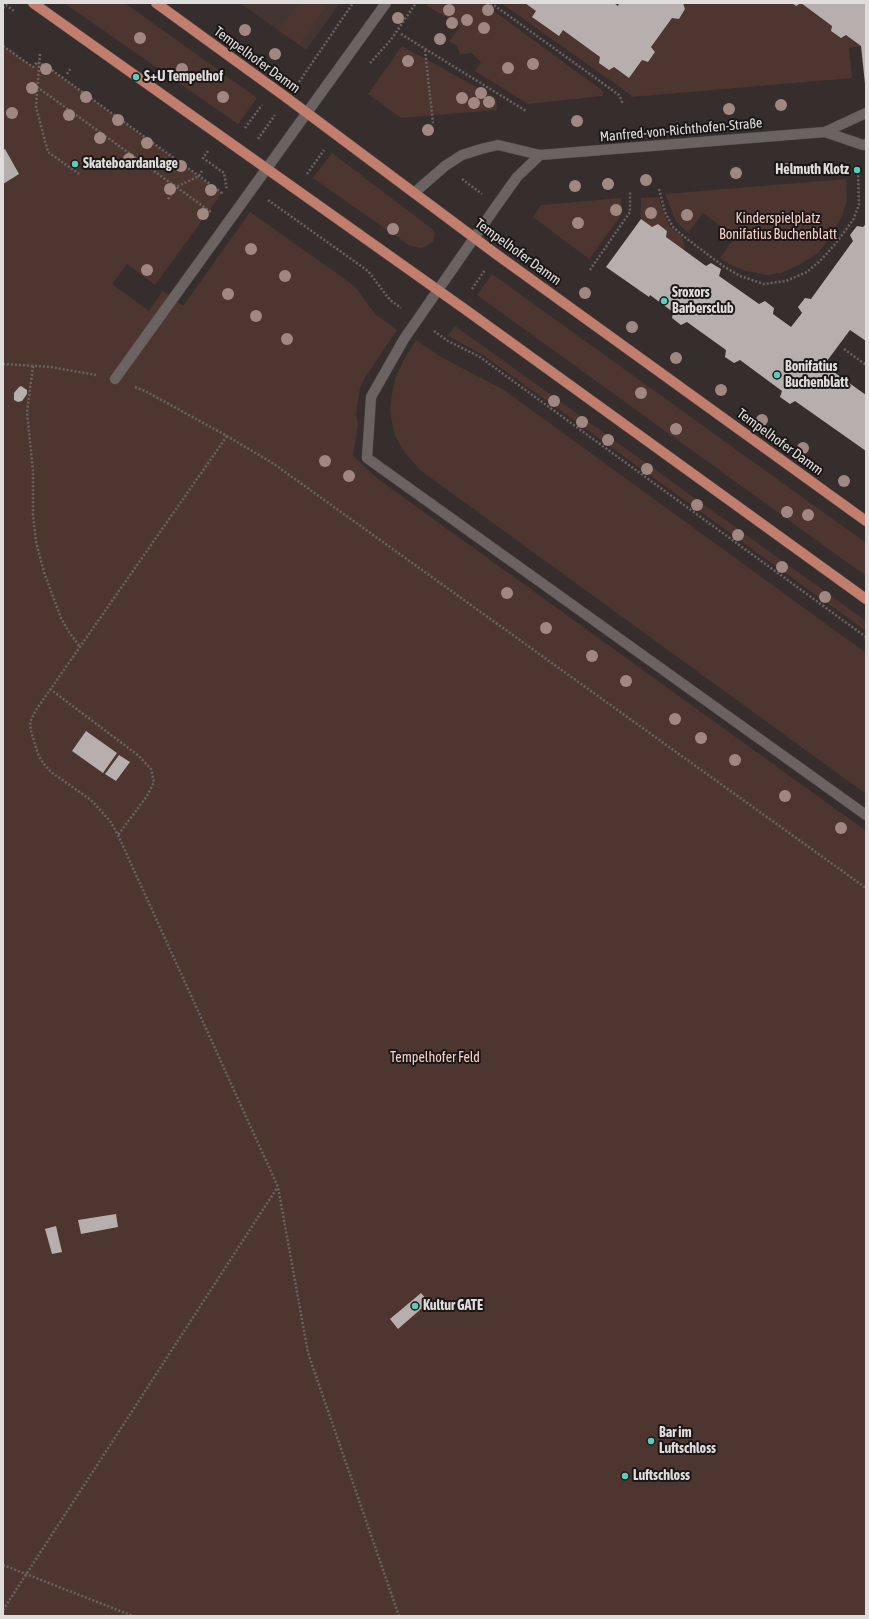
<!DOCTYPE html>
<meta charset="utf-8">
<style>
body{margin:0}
#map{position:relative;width:869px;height:1619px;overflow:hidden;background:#352e2c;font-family:"Asap Condensed",sans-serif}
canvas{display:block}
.frame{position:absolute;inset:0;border:4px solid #e0dcdb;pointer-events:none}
</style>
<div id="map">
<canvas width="869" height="1619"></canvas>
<div class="frame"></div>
</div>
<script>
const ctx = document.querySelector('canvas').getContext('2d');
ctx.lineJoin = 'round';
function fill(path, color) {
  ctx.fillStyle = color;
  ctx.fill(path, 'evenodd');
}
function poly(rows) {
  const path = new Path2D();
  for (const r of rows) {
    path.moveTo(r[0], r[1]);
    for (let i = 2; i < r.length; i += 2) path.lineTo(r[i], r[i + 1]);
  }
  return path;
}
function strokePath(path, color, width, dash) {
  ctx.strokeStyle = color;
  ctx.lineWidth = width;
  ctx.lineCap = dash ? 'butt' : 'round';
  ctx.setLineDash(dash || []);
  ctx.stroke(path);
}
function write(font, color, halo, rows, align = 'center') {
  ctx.font = font + ' "Asap Condensed",sans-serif';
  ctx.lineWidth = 4;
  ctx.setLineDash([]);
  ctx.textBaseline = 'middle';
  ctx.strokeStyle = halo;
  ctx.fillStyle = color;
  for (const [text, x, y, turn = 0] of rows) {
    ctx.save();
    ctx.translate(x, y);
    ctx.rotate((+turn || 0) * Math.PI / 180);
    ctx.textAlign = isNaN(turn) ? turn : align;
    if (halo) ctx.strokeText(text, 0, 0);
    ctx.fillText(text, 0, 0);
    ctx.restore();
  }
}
const built = poly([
 [240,3,340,3,306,50]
]);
const green = poly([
 [64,3,125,3,257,98,238,124],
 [299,3,328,4,299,44,279,31],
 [429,3,483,3,604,92,602,96,528,104,475,71,481,62,472,53,460,54,457,46,449,41,460,27,446,17,427,6],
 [501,3,527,3,629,78,642,60,648,61,655,52,651,47,672,18,679,19,685,9,683,3,792,3,796,6,801,3,832,26,831,31,841,38,846,35,861,46,849,48,852,78,631,97,631,95],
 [3,46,33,67,37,62,49,68,222,193,155,285,127,264,112,284,149,311,163,291,183,306,250,212,349,282,356,288,375,314,397,330,364,379,360,388,356,414,358,424,353,456,378,479,866,831,866,1616,3,1616],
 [402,46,496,98,497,110,401,118,368,94],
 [332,153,432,229,435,234,433,242,422,248,410,246,313,178],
 [846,179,847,200,841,218,828,240,817,254,799,265,781,273,765,275,743,270,729,264,720,258,735,237,703,213,688,233,676,221,665,194],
 [658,197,668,223,671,228,682,237,685,247,683,251,666,237,667,230,658,224,651,228,641,220,641,198],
 [621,198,622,214,589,259,533,217,541,205],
 [492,274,866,543,866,576,477,295],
 [455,326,866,621,866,631,575,421,483,355,448,336],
 [416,340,441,357,504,390,866,653,866,794,420,470,406,454,395,436,390,412,391,400,395,379,404,360]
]);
const building = poly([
 [525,3,614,3,618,6,619,3,683,3,685,9,679,19,672,18,651,47,655,52,648,62,642,60,629,78,614,67,609,70,599,63,600,57,563,30,559,36,532,17,536,11],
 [792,3,866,3,866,93,861,46,846,35,841,38,831,31,832,26,801,3,796,6],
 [5,149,19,174,3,184,3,150],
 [641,219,652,227,658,224,667,231,666,237,706,266,711,263,721,269,719,276,759,304,765,301,774,308,773,314,791,327,802,313,798,307,805,298,811,299,853,241,850,235,857,226,863,227,866,224,866,341,850,330,824,365,866,395,866,451,795,401,790,404,780,397,782,391,740,360,734,363,725,357,726,350,687,322,681,325,672,318,673,312,650,295,649,297,606,267],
 [21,386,27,390,27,394,22,401,18,402,14,400,14,393,19,387],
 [86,731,117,753,103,773,72,751],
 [119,755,130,762,116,781,105,774],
 [116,1214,118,1227,81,1234,78,1220],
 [56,1226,62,1252,52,1254,45,1229],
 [421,1293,429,1302,398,1329,390,1319]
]);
const path = poly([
 [491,3,619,95,623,104],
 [3,8,6,5,14,11],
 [401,34,526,111],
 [3,46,33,67,37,62,49,68,199,176,222,193,221,194],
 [425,50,433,123],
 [40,54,36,107,48,152,79,174],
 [370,63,390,41,416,3],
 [67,74,71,68],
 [299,82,353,3],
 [37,87,211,212],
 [245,128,262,105],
 [258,139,275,115],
 [208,151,203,158,224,173,227,190],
 [307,174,324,150],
 [462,179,482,194],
 [659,189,665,212,673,227,683,236,723,266,740,276,764,284,786,281,807,272,822,259,836,243,853,220,859,205,858,171],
 [168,199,176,187,199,176,202,171],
 [268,200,368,271,390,300,401,308],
 [590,270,630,212,630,192],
 [472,289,485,270],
 [434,331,448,341,480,357,866,637],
 [844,349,866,365],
 [3,364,51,367,96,375],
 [33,366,27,412,33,471,33,515,36,542,44,572,61,618,69,632,80,647],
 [135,387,145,391,227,436,274,464,866,888],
 [227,436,36,710,30,722,31,731,38,754,43,763,51,772,91,800,110,821,118,835,278,1187,308,1353,399,1616],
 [50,689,139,756,151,769,154,782,147,796,118,835],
 [3,1565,133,1616],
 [3,1610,277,1188]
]);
const minor = poly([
 [825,132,863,145,866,144],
 [540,155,517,177,497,205,404,339,371,397,367,458,866,815],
 [414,193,445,166,462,155,481,149,498,145,540,155,825,132,866,113],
 [115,379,386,3]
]);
const major = poly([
 [33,3,466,310,866,599],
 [156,3,287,98,496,254,866,521]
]);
const trees = [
 [449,10],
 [488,10],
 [398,18],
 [467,20],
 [452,23],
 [484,28],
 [245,30],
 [140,38],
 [440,39],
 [275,54],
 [408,61],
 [533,64],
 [508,68],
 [46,69],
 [182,69],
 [32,88],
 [481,93],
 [86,97],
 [223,97],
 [462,98],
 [489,102],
 [474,103],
 [781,105],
 [729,109],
 [12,113],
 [69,115],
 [118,120],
 [577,121],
 [428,130],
 [100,138],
 [147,143],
 [129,159],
 [181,166],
 [787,169],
 [736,173],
 [646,180],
 [608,184],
 [575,186],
 [170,189],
 [211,190],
 [616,210],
 [651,213],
 [203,214],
 [687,215],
 [578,223],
 [393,229],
 [251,249],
 [147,270],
 [285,276],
 [585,293],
 [228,294],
 [256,316],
 [632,327],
 [287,339],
 [676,358],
 [721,390],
 [641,393],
 [554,401],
 [762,420],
 [582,422],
 [676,429],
 [608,440],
 [803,448],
 [325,461],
 [647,469],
 [349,476],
 [844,481],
 [697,505],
 [787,512],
 [808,515],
 [738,535],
 [782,567],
 [507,593],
 [825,597],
 [546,628],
 [592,656],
 [626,681],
 [675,719],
 [701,738],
 [735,760],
 [785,796],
 [841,828]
];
const markers = [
 [136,77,4,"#59cebf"],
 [75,164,4,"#59cebf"],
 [857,170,4,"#59cebf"],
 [664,301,4,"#59cebf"],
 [777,375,4,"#59cebf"],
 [415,1306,4,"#59cebf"],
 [651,1441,4,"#59cebf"],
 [625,1476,4,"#59cebf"]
];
const streetNames = [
 ["Tempelhofer Damm",257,60,36],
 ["Manfred-von-Richthofen-Straße",681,130,-5],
 ["Tempelhofer Damm",518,252,36],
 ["Tempelhofer Damm",780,442,36]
];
const poiNames = [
 ["S+U Tempelhof",144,77],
 ["Skateboardanlage",83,164],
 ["Helmuth Klotz",849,170,"right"],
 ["Sroxors",672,293],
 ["Barbersclub",672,309],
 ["Bonifatius",785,367],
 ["Buchenblatt",785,383],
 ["Kultur GATE",423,1306],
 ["Bar im",659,1433],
 ["Luftschloss",659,1449],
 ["Luftschloss",633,1476]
];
const parkNames = [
 ["Kinderspielplatz",778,219],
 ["Bonifatius Buchenblatt",778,235],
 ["Tempelhofer Feld",435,1058]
];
fill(built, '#433532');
fill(green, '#4e3630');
fill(building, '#b7afad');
strokePath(minor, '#4f4948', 11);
strokePath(major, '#4f4948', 11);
strokePath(path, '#696362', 2.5, [2, 2]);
strokePath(minor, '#6b6361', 10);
strokePath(major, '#c27d6d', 10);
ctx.fillStyle = '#a18781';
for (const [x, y] of trees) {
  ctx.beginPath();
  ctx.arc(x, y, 6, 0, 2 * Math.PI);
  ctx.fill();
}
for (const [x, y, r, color] of markers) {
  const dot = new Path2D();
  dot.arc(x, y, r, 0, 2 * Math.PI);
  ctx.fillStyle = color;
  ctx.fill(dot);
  strokePath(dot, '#1a1716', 1.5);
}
write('14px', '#e0dcdb', '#1a1716', streetNames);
write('bold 14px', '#e0dcdb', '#1a1716', poiNames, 'left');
write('14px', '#f9d0c7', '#1a1716', parkNames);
</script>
